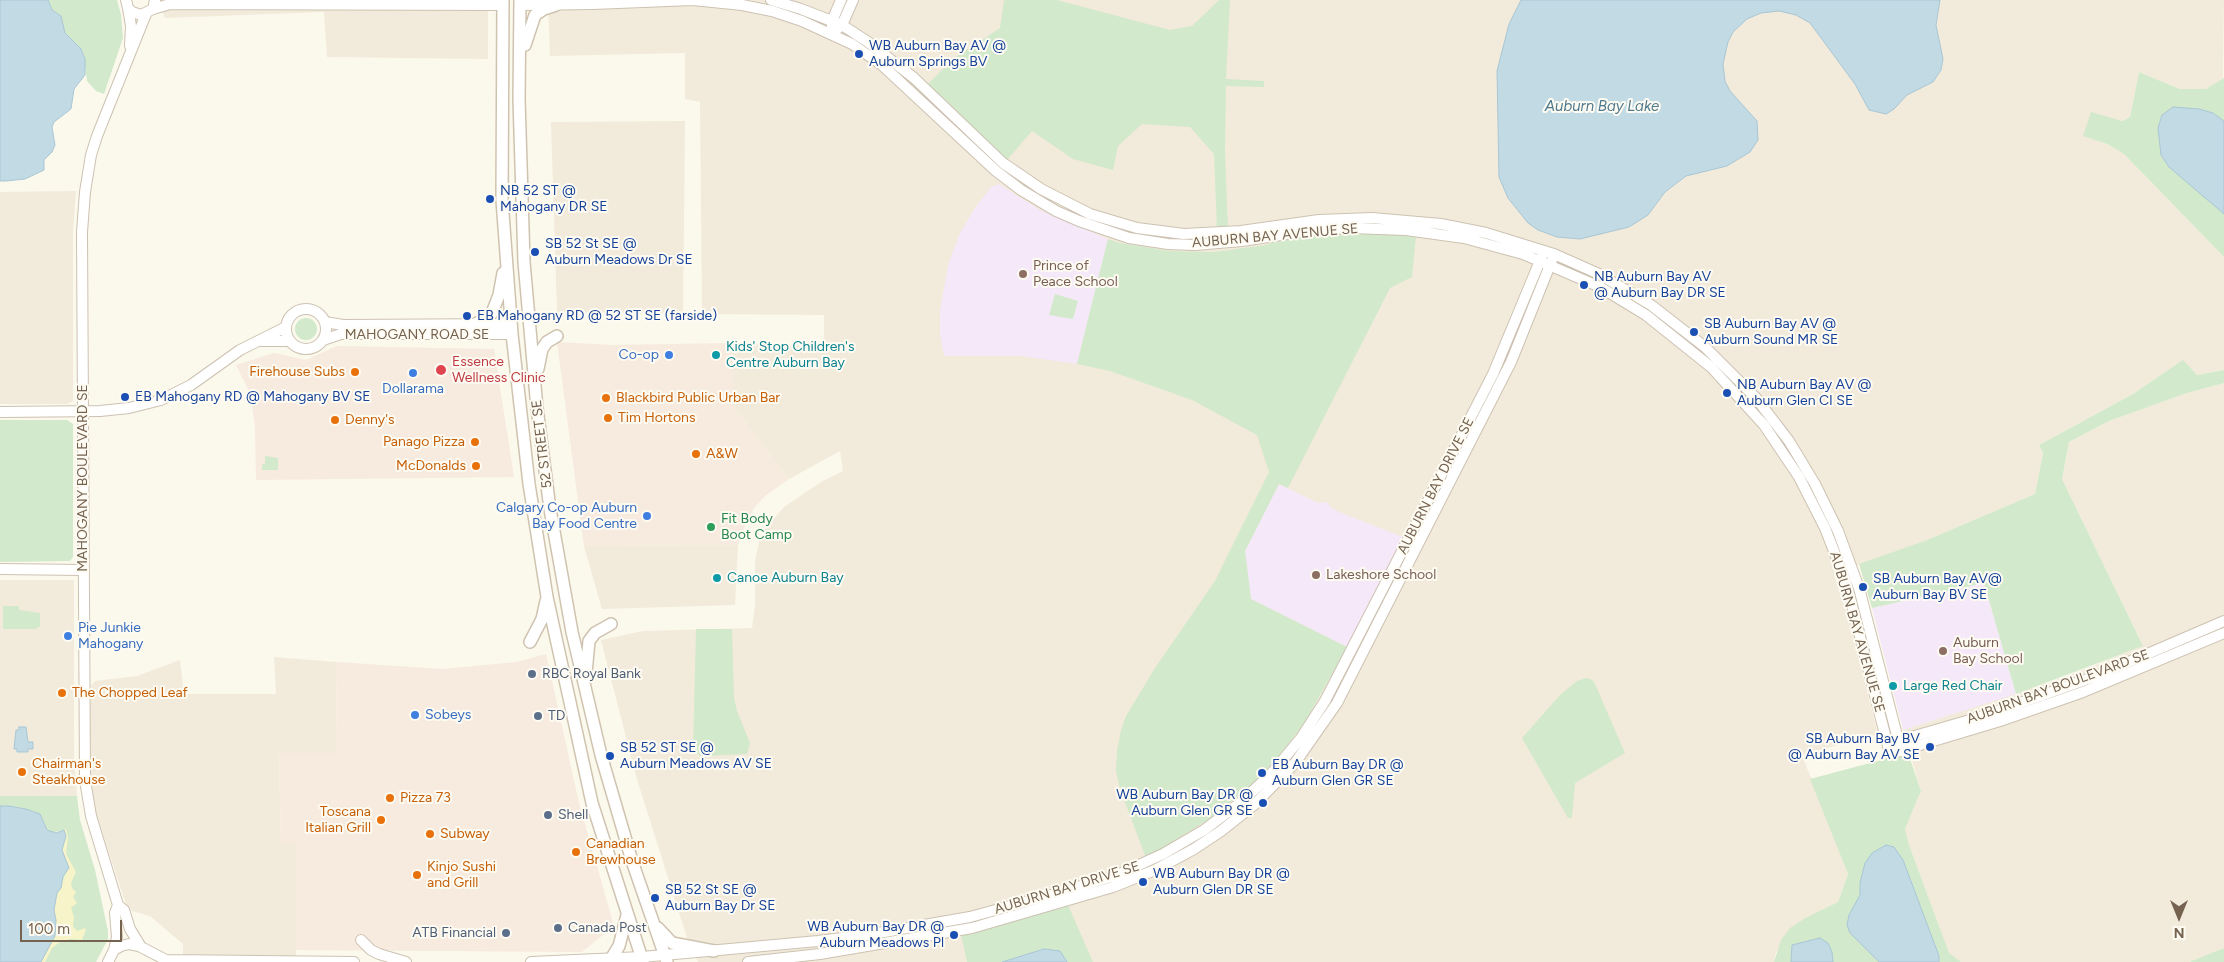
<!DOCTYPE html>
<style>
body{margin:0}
#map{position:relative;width:2224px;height:962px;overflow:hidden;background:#fbf8ec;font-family:Figtree,sans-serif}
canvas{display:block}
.north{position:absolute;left:2154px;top:892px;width:50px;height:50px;-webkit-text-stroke:4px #fefbf3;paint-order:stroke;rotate:180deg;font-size:14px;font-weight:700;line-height:20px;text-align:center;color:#756350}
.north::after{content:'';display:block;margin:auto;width:18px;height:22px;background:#756350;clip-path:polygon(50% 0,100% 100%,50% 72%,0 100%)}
.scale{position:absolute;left:20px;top:920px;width:102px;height:22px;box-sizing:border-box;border:2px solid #756350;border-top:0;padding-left:6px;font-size:15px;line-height:18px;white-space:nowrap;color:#756350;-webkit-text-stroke:4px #fefbf3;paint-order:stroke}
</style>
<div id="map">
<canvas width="2224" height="962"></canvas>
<div class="north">N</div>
<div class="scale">100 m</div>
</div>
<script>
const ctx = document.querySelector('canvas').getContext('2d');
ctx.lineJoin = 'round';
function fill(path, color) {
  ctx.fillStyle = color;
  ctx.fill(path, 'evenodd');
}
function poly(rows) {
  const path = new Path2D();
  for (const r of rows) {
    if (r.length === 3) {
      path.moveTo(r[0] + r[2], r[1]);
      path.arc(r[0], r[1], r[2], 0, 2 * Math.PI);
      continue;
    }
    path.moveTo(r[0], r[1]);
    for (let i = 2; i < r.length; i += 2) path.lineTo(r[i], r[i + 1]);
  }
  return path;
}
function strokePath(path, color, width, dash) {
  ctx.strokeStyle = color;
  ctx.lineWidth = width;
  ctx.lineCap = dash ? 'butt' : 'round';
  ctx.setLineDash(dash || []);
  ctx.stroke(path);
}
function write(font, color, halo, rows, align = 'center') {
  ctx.font = font + ' Figtree,sans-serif';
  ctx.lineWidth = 4;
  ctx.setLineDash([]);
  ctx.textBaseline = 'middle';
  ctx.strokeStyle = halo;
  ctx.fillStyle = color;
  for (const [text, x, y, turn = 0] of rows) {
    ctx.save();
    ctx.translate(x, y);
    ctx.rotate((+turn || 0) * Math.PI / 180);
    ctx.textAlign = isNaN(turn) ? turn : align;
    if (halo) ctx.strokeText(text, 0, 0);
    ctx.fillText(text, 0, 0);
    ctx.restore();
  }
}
const residential = poly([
 [158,0,488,0,488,59,327,57,324,12,165,18],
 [548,0,2224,0,2223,80,2206,89,2180,89,2139,72,2130,117,2084,136,2107,144,2124,154,2224,257,2224,370,2197,375,2183,361,2133,394,2039,445,2043,453,2035,494,1927,540,1834,574,1848,617,1878,734,1802,755,1848,874,1838,902,1807,917,1776,952,1774,962,1093,962,1082,940,966,959,967,962,698,962,687,938,636,776,601,640,643,631,752,628,755,605,755,560,760,538,766,528,784,507,821,482,843,471,840,451,789,479,734,407,734,343,824,346,824,315,702,314,700,102,685,99,685,53,550,56],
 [685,121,683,313,557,312,551,122],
 [76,191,73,231,73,401,67,404,0,404,0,192],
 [2224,383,2224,948,2189,962,1961,962,1949,954,1909,845,1905,829,1921,791,1903,730,2059,679,2143,646,2062,479,2069,442,2109,421,2187,393],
 [738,545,735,605,602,609,584,546],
 [0,580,74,580,74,757,77,796,0,796],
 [274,657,336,662,337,753,279,753,281,844,296,844,296,962,183,962,183,944,150,916,128,910,87,787,91,686,95,681,137,676,180,660,184,694,276,694]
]);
const commercial = poly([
 [557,342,611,345,734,343,734,407,789,479,765,496,754,508,746,523,738,545,584,546],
 [337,346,494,349,514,477,256,480,255,426,250,393,236,365,274,353,306,360],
 [546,654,579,803,614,926,582,952,295,950,296,844,281,844,279,753,337,753,336,662,442,669,517,662]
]);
const education = poly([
 [999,184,1042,211,1108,239,1077,364,1021,356,944,356,940,334,940,311,948,265,960,233,975,208,991,187],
 [1279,484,1318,503,1328,502,1330,507,1339,512,1403,537,1347,647,1251,599,1245,551],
 [1984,583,2016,694,1903,730,1872,608]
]);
const green = poly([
 [48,0,117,0,121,15,123,38,104,94,96,91,87,81,83,52,66,36,62,27,61,16,52,10],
 [1004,0,1057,0,1170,30,1192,26,1219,0,1230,0,1226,79,1264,81,1264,87,1226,86,1225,152,1228,229,1217,230,1214,154,1190,127,1142,124,1118,146,1113,170,1073,159,1032,131,1007,160,926,86,954,58,1000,28],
 [2139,72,2180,89,2206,89,2224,78,2224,257,2124,154,2107,144,2083,136,2091,112,2122,121,2130,117],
 [1372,234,1416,236,1412,277,1390,288,1288,488,1279,484,1245,551,1251,599,1347,647,1305,722,1279,756,1257,780,1214,816,1146,858,1120,789,1116,771,1117,751,1121,730,1126,716,1155,668,1215,581,1269,472,1257,435,1192,400,1110,371,1077,364,1108,239,1120,243,1170,251,1214,252,1266,245,1274,241,1301,237],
 [1055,294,1078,301,1073,319,1049,315],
 [306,329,11],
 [2183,360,2197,375,2224,370,2224,383,2187,393,2109,421,2069,442,2062,479,2143,646,2016,694,1984,583,1872,608,1859,564,1927,540,2035,494,2043,453,2039,445,2133,394],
 [0,420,67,420,73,424,73,557,70,561,0,562],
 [265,456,278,458,278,470,262,470,262,464,265,464],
 [3,606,19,606,19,610,40,613,40,627,37,627,37,629,3,629],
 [696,629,732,629,734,698,737,711,750,743,747,754,701,756,693,750],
 [1586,678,1592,680,1595,684,1625,753,1575,783,1572,818,1568,818,1522,738,1560,695,1577,681],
 [1908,753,1921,791,1905,829,1909,845,1949,953,1961,962,1774,962,1781,940,1790,928,1807,917,1838,902,1848,874,1810,779],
 [0,796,77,796,80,820,95,870,108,931,108,939,96,962,41,962,67,862,64,830,51,833,45,828,42,818,35,812,19,807,0,806],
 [1068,905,1093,962,967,962,961,934],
 [2224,948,2224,962,2189,962]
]);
const sand = poly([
 [66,829,68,837,66,854,76,872,71,883,72,888,76,892,73,897,77,903,71,908,74,917,73,926,77,931,85,928,86,930,82,940,71,939,60,942,52,948,45,962,41,962,57,893,67,871,62,850,66,836,64,830]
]);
const water = poly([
 [0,0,48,0,52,10,61,16,65,33,81,49,85,59,85,75,74,89,71,109,54,122,52,127,55,145,52,152,44,160,44,170,25,179,6,181,0,181,0,0],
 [1521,0,1940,0,1936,25,1943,59,1941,70,1933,82,1907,95,1894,109,1886,114,1869,110,1855,84,1810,23,1796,15,1779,11,1761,13,1747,19,1733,32,1728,42,1723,64,1725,81,1730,91,1757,121,1758,140,1750,152,1727,166,1686,176,1665,192,1648,215,1629,227,1580,239,1557,237,1538,230,1528,223,1508,198,1499,177,1497,71,1509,24,1521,0],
 [2173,107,2199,109,2213,113,2224,121,2224,214,2169,167,2161,155,2158,128,2162,115,2173,107],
 [19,727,26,727,28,742,33,742,33,749,28,749,28,752,17,752,17,749,14,749,16,730,19,730,19,727],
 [9,806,26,809,40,814,47,830,56,833,64,830,66,836,62,850,69,868,63,876,61,888,57,893,54,910,56,920,55,936,41,962,0,962,0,806,9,806],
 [1886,845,1894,847,1903,860,1939,956,1939,962,1879,962,1850,933,1847,925,1849,915,1860,895,1860,883,1865,863,1872,853,1886,845],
 [1820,938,1828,943,1832,952,1833,962,1791,962,1792,945,1820,938],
 [1044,949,1060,951,1067,962,1002,962,1044,949]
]);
const tertiary = poly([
 [126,0,128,8,132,12,141,15,153,9,155,0],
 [771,0,801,9,842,25,868,42,914,78,1003,163,1041,189,1090,214,1137,228,1184,234,1241,231,1319,220,1372,218,1441,224,1486,233,1554,254,1599,274,1651,305,1705,347,1756,398,1789,441,1815,484,1838,531,1859,588,1901,751],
 [520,5,593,4,693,0,742,5,772,11,802,21,852,44,882,65,996,171,1021,190,1056,211,1079,221,1129,238,1168,244,1195,245,1242,241,1313,230,1351,228,1406,230,1464,238,1523,254,1600,287,1646,315,1711,367,1764,425,1799,477,1825,528,1846,582,1890,754,2000,721,2083,692,2224,633],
 [128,8,131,26,130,46],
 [153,9,170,4,503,5],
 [832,27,832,21,841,0],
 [837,29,842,25,853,0],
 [306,329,20],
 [325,322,343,325,511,324],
 [323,340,341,334,512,334],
 [261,341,290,341],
 [0,412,100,411,129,408,161,400,191,385,240,350,286,327],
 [0,569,83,570],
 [1894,742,1987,715,2096,676,2224,621],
 [361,940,371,950,379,954,406,962],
 [141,947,130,929,124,910,118,905,91,816,85,780,82,232,85,192,91,155,97,136,146,14],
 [114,950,117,937,115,913,118,905],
 [108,962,114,950,121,946,129,944,139,946,166,960,354,962],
 [531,962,642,957,818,941,867,935,970,917,1058,893,1117,875,1163,854,1204,830,1240,803,1271,774,1301,738,1325,701,1493,374,1542,256],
 [748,962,820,954,972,928,1113,887,1155,870,1194,849,1221,831,1255,804,1295,763,1337,703,1511,362,1552,260]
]);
const secondary = poly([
 [503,0,502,200,512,334,529,484,547,597,592,803,643,962],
 [520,0,519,99,524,262,537,408,550,509,572,632,601,755,632,861,667,962],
 [525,45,535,15,544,9,556,5],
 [475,324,488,318,492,313,499,295,503,273],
 [538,369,542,349,547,342,557,336],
 [530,642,542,619,546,601],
 [586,673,589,641,595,633,611,624],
 [658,928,672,943,714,951],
 [611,959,619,946,627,915]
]);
const markers = [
 [859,54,5,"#1a4fb4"],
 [490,199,5,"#1a4fb4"],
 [535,252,5,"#1a4fb4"],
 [1023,274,5,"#8d6e63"],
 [1584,285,5,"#1a4fb4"],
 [467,316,5,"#1a4fb4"],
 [1694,332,5,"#1a4fb4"],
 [669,355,5,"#3f7fe0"],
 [716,355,5,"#0f9aa8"],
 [441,370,6,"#e0444e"],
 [355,372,5,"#e8710a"],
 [413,373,5,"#3f7fe0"],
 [1727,393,5,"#1a4fb4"],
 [125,397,5,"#1a4fb4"],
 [606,398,5,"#e8710a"],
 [608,418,5,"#e8710a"],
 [335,420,5,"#e8710a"],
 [475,442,5,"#e8710a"],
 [696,454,5,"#e8710a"],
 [476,466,5,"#e8710a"],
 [647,516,5,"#3f7fe0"],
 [711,527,5,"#2e9e5b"],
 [1316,575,5,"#8d6e63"],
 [717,578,5,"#0f9aa8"],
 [1863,587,5,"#1a4fb4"],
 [68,636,5,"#3f7fe0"],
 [1943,651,5,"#8d6e63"],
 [532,674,5,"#5c6f8a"],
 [1893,686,5,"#0f9aa8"],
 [62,693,5,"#e8710a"],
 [415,715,5,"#3f7fe0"],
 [538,716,5,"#5c6f8a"],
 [1930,747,5,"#1a4fb4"],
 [610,756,5,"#1a4fb4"],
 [22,772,5,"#e8710a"],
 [1262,773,5,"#1a4fb4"],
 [390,798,5,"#e8710a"],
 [1263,803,5,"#1a4fb4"],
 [548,815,5,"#5c6f8a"],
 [381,820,5,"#e8710a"],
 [430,834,5,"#e8710a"],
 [576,852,5,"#e8710a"],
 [417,875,5,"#e8710a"],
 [1143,882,5,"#1a4fb4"],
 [655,898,5,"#1a4fb4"],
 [558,928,5,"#5c6f8a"],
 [506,933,5,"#5c6f8a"],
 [954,935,5,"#1a4fb4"]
];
const transitNames = [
 ["WB Auburn Bay AV @",869,46],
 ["Auburn Springs BV",869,62],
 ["NB 52 ST @",500,191],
 ["Mahogany DR SE",500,207],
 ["SB 52 St SE @",545,244],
 ["Auburn Meadows Dr SE",545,260],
 ["NB Auburn Bay AV",1594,277],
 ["@ Auburn Bay DR SE",1594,293],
 ["EB Mahogany RD @ 52 ST SE (farside)",477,316],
 ["SB Auburn Bay AV @",1704,324],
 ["Auburn Sound MR SE",1704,340],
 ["NB Auburn Bay AV @",1737,385],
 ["Auburn Glen CI SE",1737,401],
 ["EB Mahogany RD @ Mahogany BV SE",135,397],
 ["SB Auburn Bay AV@",1873,579],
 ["Auburn Bay BV SE",1873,595],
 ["SB Auburn Bay BV",1920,739,"right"],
 ["@ Auburn Bay AV SE",1920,755,"right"],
 ["SB 52 ST SE @",620,748],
 ["Auburn Meadows AV SE",620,764],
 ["EB Auburn Bay DR @",1272,765],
 ["Auburn Glen GR SE",1272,781],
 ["WB Auburn Bay DR @",1253,795,"right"],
 ["Auburn Glen GR SE",1253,811,"right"],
 ["WB Auburn Bay DR @",1153,874],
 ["Auburn Glen DR SE",1153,890],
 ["SB 52 St SE @",665,890],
 ["Auburn Bay Dr SE",665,906],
 ["WB Auburn Bay DR @",944,927,"right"],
 ["Auburn Meadows Pl",944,943,"right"]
];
const streetNames = [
 ["AUBURN BAY AVENUE SE",1275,236,-5],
 ["MAHOGANY ROAD SE",417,335],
 ["52 STREET SE",542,444,-97],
 ["MAHOGANY BOULEVARD SE",83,478,-90],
 ["AUBURN BAY DRIVE SE",1436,486,-63],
 ["AUBURN BAY AVENUE SE",1857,632,74],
 ["AUBURN BAY BOULEVARD SE",2058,687,-20],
 ["AUBURN BAY DRIVE SE",1067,888,-17]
];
const educationNames = [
 ["Prince of",1033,266],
 ["Peace School",1033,282],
 ["Lakeshore School",1326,575],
 ["Auburn",1953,643],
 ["Bay School",1953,659]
];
const cultureNames = [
 ["Kids' Stop Children's",726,347],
 ["Centre Auburn Bay",726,363],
 ["Canoe Auburn Bay",727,578],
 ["Large Red Chair",1903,686]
];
const shopNames = [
 ["Co-op",659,355],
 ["Dollarama",413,389,"center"],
 ["Calgary Co-op Auburn",637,508],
 ["Bay Food Centre",637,524],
 ["Pie Junkie",78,628,"left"],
 ["Mahogany",78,644,"left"],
 ["Sobeys",425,715,"left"]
];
const healthNames = [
 ["Essence",452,362],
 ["Wellness Clinic",452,378]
];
const foodNames = [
 ["Firehouse Subs",345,372,"right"],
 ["Blackbird Public Urban Bar",616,398],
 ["Tim Hortons",618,418],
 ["Denny's",345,420],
 ["Panago Pizza",465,442,"right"],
 ["A&W",706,454],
 ["McDonalds",466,466,"right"],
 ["The Chopped Leaf",72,693],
 ["Chairman's",32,764],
 ["Steakhouse",32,780],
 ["Pizza 73",400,798],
 ["Toscana",371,812,"right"],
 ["Italian Grill",371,828,"right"],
 ["Subway",440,834],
 ["Canadian",586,844],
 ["Brewhouse",586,860],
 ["Kinjo Sushi",427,867],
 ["and Grill",427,883]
];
const leisureNames = [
 ["Fit Body",721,519],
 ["Boot Camp",721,535]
];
const serviceNames = [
 ["RBC Royal Bank",542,674],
 ["TD",548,716],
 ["Shell",558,815],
 ["Canada Post",568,928],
 ["ATB Financial",496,933,"right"]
];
const waterNames = [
 ["Auburn Bay Lake",1602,107]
];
fill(residential, '#f2ebdb');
fill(commercial, '#f7eade');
fill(education, '#f5e8f8');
fill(green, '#d2e9cb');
fill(sand, '#f7f4ca');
fill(water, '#c1dae4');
strokePath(water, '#a9c7d5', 1);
strokePath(tertiary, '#cdc2b2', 12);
strokePath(secondary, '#cfc3b0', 14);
strokePath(tertiary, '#fff', 10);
strokePath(secondary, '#fff', 11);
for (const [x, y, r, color] of markers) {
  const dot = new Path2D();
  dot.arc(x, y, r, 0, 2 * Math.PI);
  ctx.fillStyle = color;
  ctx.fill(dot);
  strokePath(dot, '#fefbf3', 2);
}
write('14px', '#164399', '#fefbf3', transitNames, 'left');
write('14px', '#756350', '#fefbf3', streetNames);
write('14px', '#785e54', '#fefbf3', educationNames, 'left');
write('14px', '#0d838f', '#fefbf3', cultureNames, 'left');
write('14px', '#366cbe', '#fefbf3', shopNames, 'right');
write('14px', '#be3a42', '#fefbf3', healthNames, 'left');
write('14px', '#c56008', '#fefbf3', foodNames, 'left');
write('14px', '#27864d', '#fefbf3', leisureNames, 'left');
write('14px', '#4e5e75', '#fefbf3', serviceNames, 'left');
write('italic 15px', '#4f798d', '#fefbf3', waterNames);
</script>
